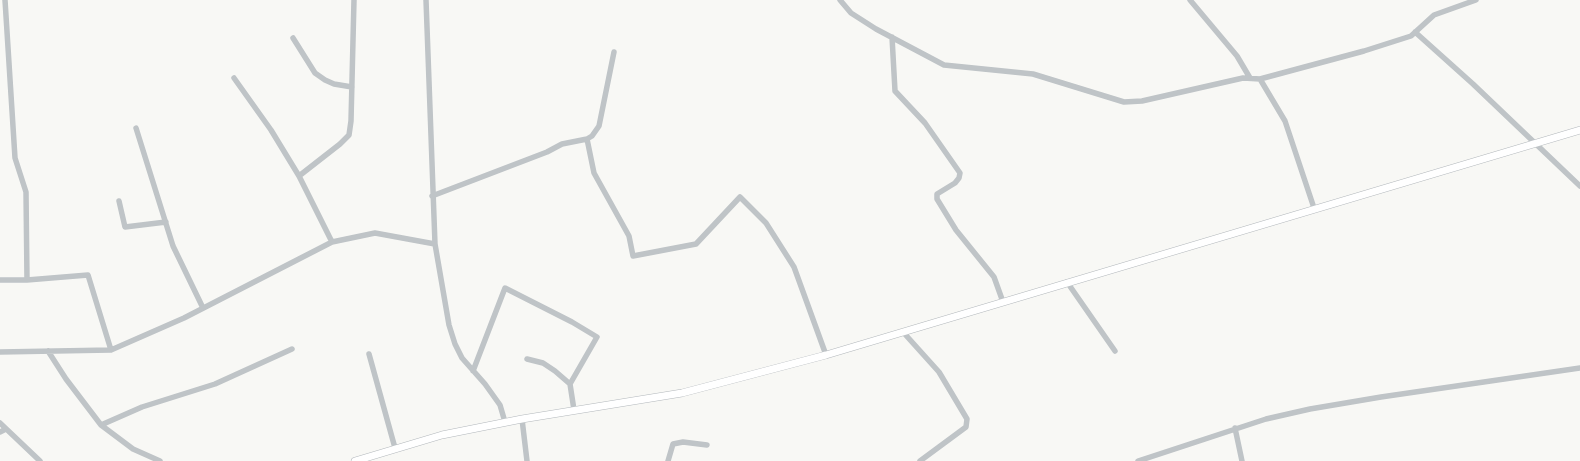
<!DOCTYPE html>
<style>
body{margin:0}
canvas{display:block;background:#f8f8f5}
</style>
<canvas width="1580" height="461"></canvas>
<script>
const ctx = document.querySelector('canvas').getContext('2d');
ctx.lineJoin = 'round';
function poly(rows) {
  const path = new Path2D();
  for (const r of rows) {
    path.moveTo(r[0], r[1]);
    for (let i = 2; i < r.length; i += 2) path.lineTo(r[i], r[i + 1]);
  }
  return path;
}
function strokePath(path, color, width, dash) {
  ctx.strokeStyle = color;
  ctx.lineWidth = width;
  ctx.lineCap = dash ? 'butt' : 'round';
  ctx.setLineDash(dash || []);
  ctx.stroke(path);
}
const minor = poly([
 [5,0,15,158,26,192,27,280],
 [426,0,435,244,449,325,455,344,462,358,485,384,500,405,505,422],
 [840,0,851,13,876,29,944,65,1033,74,1124,102,1142,101,1243,78,1260,79,1364,51,1411,36,1434,15,1476,0],
 [1190,0,1237,56,1250,78],
 [1415,32,1473,84,1580,186],
 [892,37,895,91,925,123,960,173,959,178,955,183,937,194,937,199,956,230,994,277,1003,302],
 [293,38,315,73,325,80,334,84,352,87],
 [234,78,271,130,299,176,332,242],
 [1260,79,1285,121,1314,208],
 [136,128,173,246,203,308],
 [587,139,592,136,599,126,614,52],
 [299,176,340,144,349,135,351,121,354,0],
 [432,196,547,152,562,144,587,139,594,173,629,236,633,256,696,244,740,197,766,223,794,267,826,355],
 [119,201,125,227,166,222],
 [0,280,27,280,88,275,111,350],
 [1067,282,1115,351],
 [903,332,939,372,967,419,966,427,920,461],
 [48,351,66,379,101,425,133,449,160,461],
 [0,352,111,350,184,318,332,242,375,233,435,244],
 [369,354,395,448],
 [527,359,543,363,555,371,570,384],
 [473,371,505,288,572,322,597,337,570,384,574,410],
 [522,419,527,461],
 [0,423,40,461],
 [101,425,142,407,215,384,292,349],
 [1235,428,1242,461],
 [0,432,6,429],
 [668,461,673,444,683,442,707,445],
 [1138,461,1266,419,1310,409,1381,397,1580,368]
]);
const major = poly([
 [355,461,442,435,522,419,682,393,826,355,1580,130]
]);
strokePath(major, '#b3b8bc', 8);
strokePath(minor, '#bfc4c7', 5.5);
strokePath(major, '#fff', 7);
</script>
